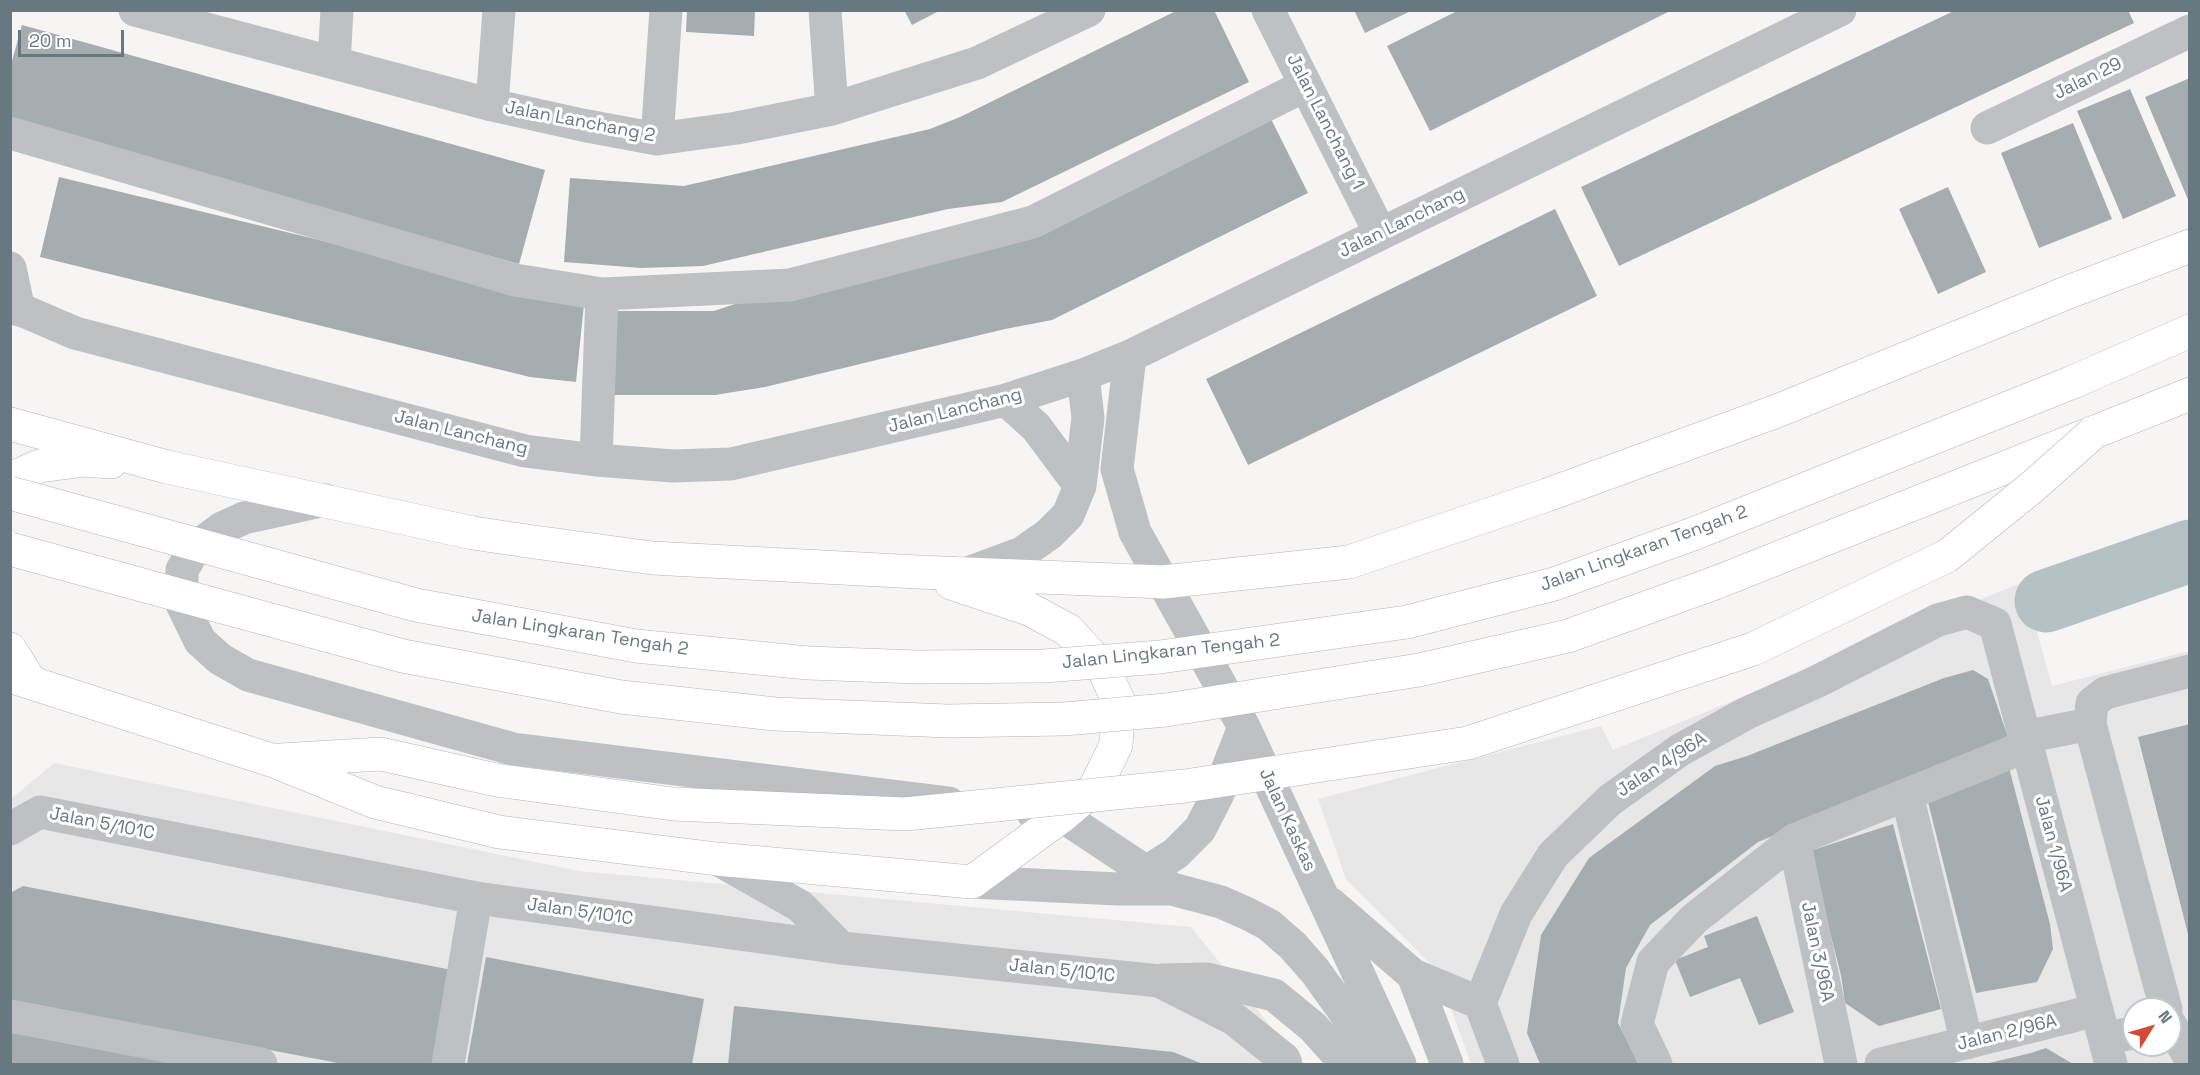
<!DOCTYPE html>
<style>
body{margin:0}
#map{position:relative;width:2200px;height:1075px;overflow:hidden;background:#f6f5f3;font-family:"Space Grotesk",sans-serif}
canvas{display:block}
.frame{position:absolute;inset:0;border:12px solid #677881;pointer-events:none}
.north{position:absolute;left:2122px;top:997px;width:60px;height:60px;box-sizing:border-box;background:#fff;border:2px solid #c2c9cd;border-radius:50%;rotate:53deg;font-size:16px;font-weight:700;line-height:24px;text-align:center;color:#677881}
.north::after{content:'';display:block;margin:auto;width:21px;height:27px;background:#d44935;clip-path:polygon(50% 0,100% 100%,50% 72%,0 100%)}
.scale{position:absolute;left:18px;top:30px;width:106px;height:27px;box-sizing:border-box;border:3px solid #677881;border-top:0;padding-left:8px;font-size:18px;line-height:21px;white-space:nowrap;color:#677881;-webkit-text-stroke:4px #fff;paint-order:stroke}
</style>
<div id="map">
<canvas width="2200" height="1075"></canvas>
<div class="frame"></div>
<div class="north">N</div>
<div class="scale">20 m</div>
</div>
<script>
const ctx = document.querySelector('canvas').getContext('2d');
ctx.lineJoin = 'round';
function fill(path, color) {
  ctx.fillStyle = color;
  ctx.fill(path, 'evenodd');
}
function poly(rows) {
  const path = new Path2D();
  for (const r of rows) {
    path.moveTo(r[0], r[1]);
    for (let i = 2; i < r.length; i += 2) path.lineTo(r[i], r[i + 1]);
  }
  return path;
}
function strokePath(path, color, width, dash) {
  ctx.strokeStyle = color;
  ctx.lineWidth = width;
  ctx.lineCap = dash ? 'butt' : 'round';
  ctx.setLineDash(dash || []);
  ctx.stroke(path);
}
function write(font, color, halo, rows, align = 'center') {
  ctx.font = font + ' "Space Grotesk",sans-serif';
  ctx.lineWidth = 6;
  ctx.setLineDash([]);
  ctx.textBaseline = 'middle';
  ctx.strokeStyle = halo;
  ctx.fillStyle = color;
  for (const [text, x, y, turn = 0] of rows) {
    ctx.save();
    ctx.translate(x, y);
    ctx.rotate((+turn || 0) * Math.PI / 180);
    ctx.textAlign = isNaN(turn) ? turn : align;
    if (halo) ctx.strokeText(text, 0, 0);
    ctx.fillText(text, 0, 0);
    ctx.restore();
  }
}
const built = poly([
 [2023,582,2052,686,2189,651,2189,1064,1471,1064,1438,972,1346,879,1318,799,1601,726,1613,750],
 [2134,1009,2170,1009,2170,1045,2134,1045],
 [54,763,579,871,1191,927,1301,1064,11,1064,11,799]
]);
const river = poly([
 [2046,601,2190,551]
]);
const building = poly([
 [687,10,755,10,754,36,686,32],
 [904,10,941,10,912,25],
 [1178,10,1214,10,1249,82,1002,202,948,209,703,266,641,268,564,262,570,178,684,186,930,129,960,117],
 [1354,10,1413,10,1365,33],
 [1459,10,1672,10,1430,131,1387,46],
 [1956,10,2128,10,2134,23,1619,266,1581,187],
 [22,25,545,170,519,264,10,123,10,68],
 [2190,78,2190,202,2189,202,2145,97],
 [2130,89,2176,196,2123,219,2077,111],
 [1268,113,1308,193,1052,320,1005,329,765,387,715,395,612,395,612,311,714,311,744,301,915,260],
 [2073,123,2112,219,2039,248,2001,153],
 [59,177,584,304,576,382,530,377,40,257],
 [1948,187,1986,272,1938,294,1899,209],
 [1555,209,1597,296,1248,465,1206,379],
 [1973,670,1988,679,2009,740,1758,842,1650,925,1626,968,1618,1023,1639,1064,1540,1064,1527,1033,1541,935,1589,858,1715,766,1747,756,1944,678],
 [2190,724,2190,938,2189,938,2138,737],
 [2008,764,2050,924,2053,949,2037,982,1976,993,1927,798],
 [1893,824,1941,1009,1879,1026,1845,1003,1841,975,1816,878,1813,850],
 [23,886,452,970,433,1064,343,1064,10,1000,10,893],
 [1757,916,1794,1012,1759,1025,1740,978,1690,997,1675,960,1708,947,1704,936],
 [486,957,704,999,692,1064,467,1064],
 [734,1006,1173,1052,1203,1064,728,1064],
 [10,1032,173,1063,173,1064,10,1064],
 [2046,1048,2073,1064,1985,1064,2031,1053]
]);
const minor = poly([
 [135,10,492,105,582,125,657,139,737,128,832,109,977,63,1089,10],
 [825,10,832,109],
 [1268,10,1380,233],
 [334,63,337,10],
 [492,105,499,10],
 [1987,128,2190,31],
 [10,133,515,280,602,294,790,285,1033,222,1306,85],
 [657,139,666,10],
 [10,268,19,310],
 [10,305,75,333,525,451,596,460,673,466,731,464,1006,400,1083,375,1130,356,1840,10],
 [1130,356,1117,469,1135,532,1244,727,1400,1064],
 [1006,400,1036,427,1080,486],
 [596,460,602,294],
 [326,500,244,518,222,528,195,548,182,570,182,604,200,641,220,659,248,675,513,749,949,803],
 [968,573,1022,553,1049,534,1068,515,1080,486,1088,418,1083,375],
 [2024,737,2090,724],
 [1907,795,1967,1043],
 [1033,813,1062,816,1172,889],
 [10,829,40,812,476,898,841,948,1159,981,1234,1019,1284,1059,1286,1064],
 [1794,840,1841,1064],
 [717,859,800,906,841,948],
 [972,882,1118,889,1172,889,1221,902,1248,914,1269,925,1293,946,1315,971,1348,1017,1373,1064],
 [1130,882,1175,854,1200,829,1217,796,1244,727],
 [1331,904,1413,975,1480,1003],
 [1413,975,1447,1064],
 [1162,980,1207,979,1274,995,1313,1027,1346,1064],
 [2166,1009,2090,724,2092,703,2105,693,2190,671],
 [10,1016,261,1064],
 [2170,1024,2190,1058],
 [2104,1038,2134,1033],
 [448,1064,476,898],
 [1503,1064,1480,1003,1516,914,1553,855,1610,800,1680,750,1747,713,1816,682,1938,620,1967,612,1995,624,2111,1064],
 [1656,1064,1637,1024,1653,962,1694,919,1794,840,2027,746],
 [1881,1064,2097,1010]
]);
const highway = poly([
 [10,424,167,467,473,533,527,541,652,558,918,572,1163,582,1349,562,1547,495,1777,411,2071,291,2190,246],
 [10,479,39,466,85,460,111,462],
 [1693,534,2073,382,2190,331],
 [1715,583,2190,394],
 [10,649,30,681],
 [10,676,274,761,375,802,499,832,717,859,972,882,1062,816,1095,788,1116,745,1119,702,1103,668,1068,630,1029,609,951,583],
 [281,760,381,754,496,780]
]);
const highwayBridge = poly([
 [10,493,416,605,636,646,808,663,918,667,1044,666,1160,657,1407,622,1554,584,1693,534],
 [10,549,403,656,621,697,775,714,948,721,1064,719,1166,710,1419,670,1568,636,1715,583],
 [496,780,673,804,905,814,1185,786,1468,743,1753,649,1947,556,2031,488,2093,433]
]);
const streetNames = [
 ["Jalan 29",2088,79,-26],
 ["Jalan Lanchang 2",580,122,11],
 ["Jalan Lanchang 1",1325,122,63],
 ["Jalan Lanchang",1402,223,-26],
 ["Jalan Lanchang",955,411,-14],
 ["Jalan Lanchang",461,433,14],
 ["Jalan Lingkaran Tengah 2",1644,549,-20],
 ["Jalan Lingkaran Tengah 2",580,633,9],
 ["Jalan Lingkaran Tengah 2",1171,652,-6],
 ["Jalan 4/96A",1662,765,-33],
 ["Jalan Kaskas",1287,820,65],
 ["Jalan 5/101C",102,824,11],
 ["Jalan 1/96A",2053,844,75],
 ["Jalan 5/101C",580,912,8],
 ["Jalan 3/96A",1817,952,78],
 ["Jalan 5/101C",1062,971,6],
 ["Jalan 2/96A",2007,1033,-14]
];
fill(built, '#e6e7e6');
strokePath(river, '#b5c2c5', 63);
fill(building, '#a5adb1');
strokePath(highway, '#b0b5b7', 34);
strokePath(minor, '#bdc1c4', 33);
strokePath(highway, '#fff', 33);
strokePath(highwayBridge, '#b0b5b7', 34, []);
strokePath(highwayBridge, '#fff', 33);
write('18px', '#677881', '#fff', streetNames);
</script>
